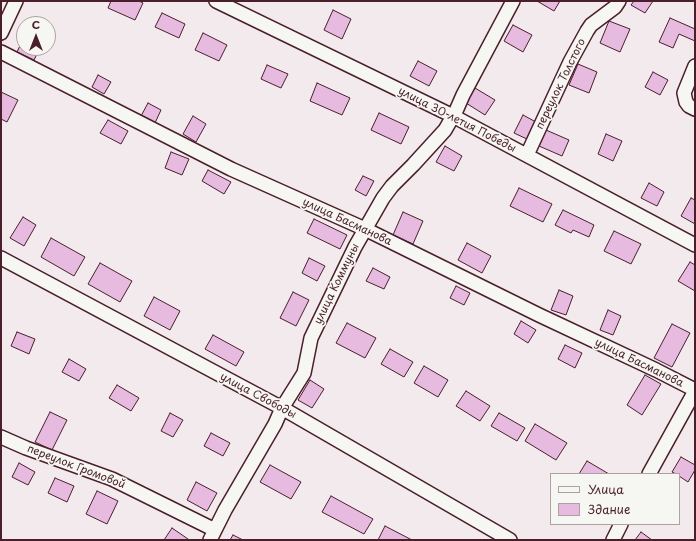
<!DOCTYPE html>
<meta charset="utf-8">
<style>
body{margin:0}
#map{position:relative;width:696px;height:541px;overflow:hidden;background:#f3eaee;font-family:"Playpen Sans",sans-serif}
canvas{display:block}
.frame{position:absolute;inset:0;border:2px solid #4a1f2b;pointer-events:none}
.legend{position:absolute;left:550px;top:473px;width:130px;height:52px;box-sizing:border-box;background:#f6f6f2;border:1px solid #b1a0a2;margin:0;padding:5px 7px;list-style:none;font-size:12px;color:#4a1f2b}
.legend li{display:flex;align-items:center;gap:8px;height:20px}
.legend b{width:20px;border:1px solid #b1a0a2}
.north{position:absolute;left:16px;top:16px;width:40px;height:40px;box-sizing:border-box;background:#f6f6f2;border:1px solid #b1a0a2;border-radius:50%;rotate:0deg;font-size:11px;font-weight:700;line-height:16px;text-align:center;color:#4a1f2b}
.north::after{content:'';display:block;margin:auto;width:14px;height:18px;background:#4a1f2b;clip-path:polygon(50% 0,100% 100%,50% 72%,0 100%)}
</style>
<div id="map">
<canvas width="696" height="541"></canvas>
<div class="frame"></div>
<ul class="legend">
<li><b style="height:5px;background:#f6f6f2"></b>Улица</li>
<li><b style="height:11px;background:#e7badf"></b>Здание</li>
</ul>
<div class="north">С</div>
</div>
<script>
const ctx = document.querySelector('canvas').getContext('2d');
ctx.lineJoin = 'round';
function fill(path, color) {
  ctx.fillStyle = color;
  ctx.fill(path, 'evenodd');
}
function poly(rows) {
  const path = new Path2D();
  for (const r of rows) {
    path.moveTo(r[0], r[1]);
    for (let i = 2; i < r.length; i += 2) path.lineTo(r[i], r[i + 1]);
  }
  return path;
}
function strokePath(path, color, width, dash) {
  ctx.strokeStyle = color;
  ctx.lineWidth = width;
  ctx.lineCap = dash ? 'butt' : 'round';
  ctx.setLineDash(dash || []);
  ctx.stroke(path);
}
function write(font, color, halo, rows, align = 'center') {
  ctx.font = font + ' "Playpen Sans",sans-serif';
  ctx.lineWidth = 3.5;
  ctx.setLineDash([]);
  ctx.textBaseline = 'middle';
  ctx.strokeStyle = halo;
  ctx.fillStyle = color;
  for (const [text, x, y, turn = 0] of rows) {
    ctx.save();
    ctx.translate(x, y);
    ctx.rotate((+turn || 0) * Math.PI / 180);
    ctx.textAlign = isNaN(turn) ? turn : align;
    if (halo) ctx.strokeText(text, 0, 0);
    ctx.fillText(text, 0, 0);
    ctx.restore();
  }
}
const building = poly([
 [111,1,139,1,143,3,135,20,108,8,111,1],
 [537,1,560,1,554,11,537,1],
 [634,1,653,1,645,13,631,5,634,1],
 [333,10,351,19,342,39,324,30,333,10],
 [162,13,185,24,179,38,155,27,162,13],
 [670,18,695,29,695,41,679,34,673,48,659,42,670,18],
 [609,21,630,29,620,52,600,43,609,21],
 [513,25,532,35,523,52,504,41,513,25],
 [203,33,227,45,219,61,195,50,203,33],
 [24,37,24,48,40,48,34,60,17,52,24,37],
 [418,61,437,71,429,86,410,76,418,61],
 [578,64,597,72,589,93,569,85,578,64],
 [267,65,288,74,281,88,261,79,267,65],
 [653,72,668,80,660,95,645,87,653,72],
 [98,75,111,82,104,94,92,87,98,75],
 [317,83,350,98,342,115,310,101,317,83],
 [475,88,495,100,485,115,466,103,475,88],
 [1,92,18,100,7,122,1,119,1,92],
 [148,103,161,110,155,123,141,116,148,103],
 [379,113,409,127,401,144,371,130,379,113],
 [523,115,536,122,527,139,514,133,523,115],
 [193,116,206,124,196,142,183,134,193,116],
 [108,120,128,131,121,144,100,133,108,120],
 [546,130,569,140,562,156,539,146,546,130],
 [606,134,622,141,613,161,598,154,606,134],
 [445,146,462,156,454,171,436,162,445,146],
 [171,152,189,159,182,175,165,168,171,152],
 [208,170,231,182,224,194,202,181,208,170],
 [363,176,374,181,366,196,355,190,363,176],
 [649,183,664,192,657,206,641,198,649,183],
 [519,188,552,204,543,222,510,206,519,188],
 [691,198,695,200,695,224,681,216,691,198],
 [563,210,594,225,589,237,573,230,571,233,555,225,563,210],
 [403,212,423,221,413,244,393,235,403,212],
 [23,217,36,225,24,246,10,238,23,217],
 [314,219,347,235,340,249,307,233,314,219],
 [614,231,641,244,631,264,604,251,614,231],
 [51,238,85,257,74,276,41,257,51,238],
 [467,243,491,256,482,273,458,260,467,243],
 [309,258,325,266,317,281,302,273,309,258],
 [690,262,695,265,695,291,678,281,690,262],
 [100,263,132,281,120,302,88,284,100,263],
 [373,268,390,277,384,289,366,281,373,268],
 [456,286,470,293,464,305,450,298,456,286],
 [559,290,573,296,566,315,551,310,559,290],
 [293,292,309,300,296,326,280,318,293,292],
 [154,297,180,311,170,330,144,316,154,297],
 [608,310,621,316,613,335,600,330,608,310],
 [521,321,536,330,528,343,514,334,521,321],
 [347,323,376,338,365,358,336,343,347,323],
 [672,324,690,333,672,367,654,358,672,324],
 [17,332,35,339,29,354,11,346,17,332],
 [213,335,244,352,236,366,205,349,213,335],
 [565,345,582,353,575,368,558,359,565,345],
 [390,349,413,362,404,377,381,364,390,349],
 [69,359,86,369,79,381,62,372,69,359],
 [424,366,448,380,438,397,414,383,424,366],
 [645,375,661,384,642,415,627,405,645,375],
 [310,380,324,389,312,408,298,400,310,380],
 [117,385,139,398,131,411,109,398,117,385],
 [466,391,490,406,480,421,456,406,466,391],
 [50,412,67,420,52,450,35,442,50,412],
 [170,413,183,420,173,437,161,431,170,413],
 [499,413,525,428,517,441,491,426,499,413],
 [535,424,567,443,556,460,525,441,535,424],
 [211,433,230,443,223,456,204,446,211,433],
 [681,457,695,465,695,470,688,482,679,476,679,474,676,474,672,472,681,457],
 [587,461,609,474,579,474,587,461],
 [19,463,35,472,28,485,12,477,19,463],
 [270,465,301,482,291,499,260,482,270,465],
 [55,478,74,486,67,502,48,493,55,478],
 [196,482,217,493,207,511,187,500,196,482],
 [97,491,118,501,107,524,86,514,97,491],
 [331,496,373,519,364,534,322,512,331,496],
 [385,526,412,540,378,540,385,526],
 [172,528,188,539,187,540,164,540,172,528],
 [641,532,652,540,635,540,641,532],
 [233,535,243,540,230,540,233,535]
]);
const minor = poly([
 [216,1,453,116,695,245],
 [1,33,16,1],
 [1,52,231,169,365,229,539,315,656,370,695,390],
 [695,66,684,93,686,102,689,106,695,109],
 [527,155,570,62,587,31,591,25,615,7,619,1],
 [1,258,282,408,510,540],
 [1,437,26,448,112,479,215,530],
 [649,474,695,391],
 [210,540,225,510,275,424,282,408,304,373,311,338,355,247,383,198,392,186,413,165,445,130,456,111,463,95,513,1],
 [613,540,621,524]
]);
const streetNames = [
 ["переулок Толстого",561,84,-64],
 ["улица 30-летия Победы",457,120,27],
 ["улица Басманова",347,222,25],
 ["улица Коммуны",337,284,-64],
 ["улица Басманова",639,363,26],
 ["улица Свободы",258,396,28],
 ["переулок Громовой",76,467,21]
];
fill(building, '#e7badf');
strokePath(building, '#4a1f2b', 1);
strokePath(minor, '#4a1f2b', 16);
strokePath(minor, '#f6f6f2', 13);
write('11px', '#4a1f2b', '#f6f6f2', streetNames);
</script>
